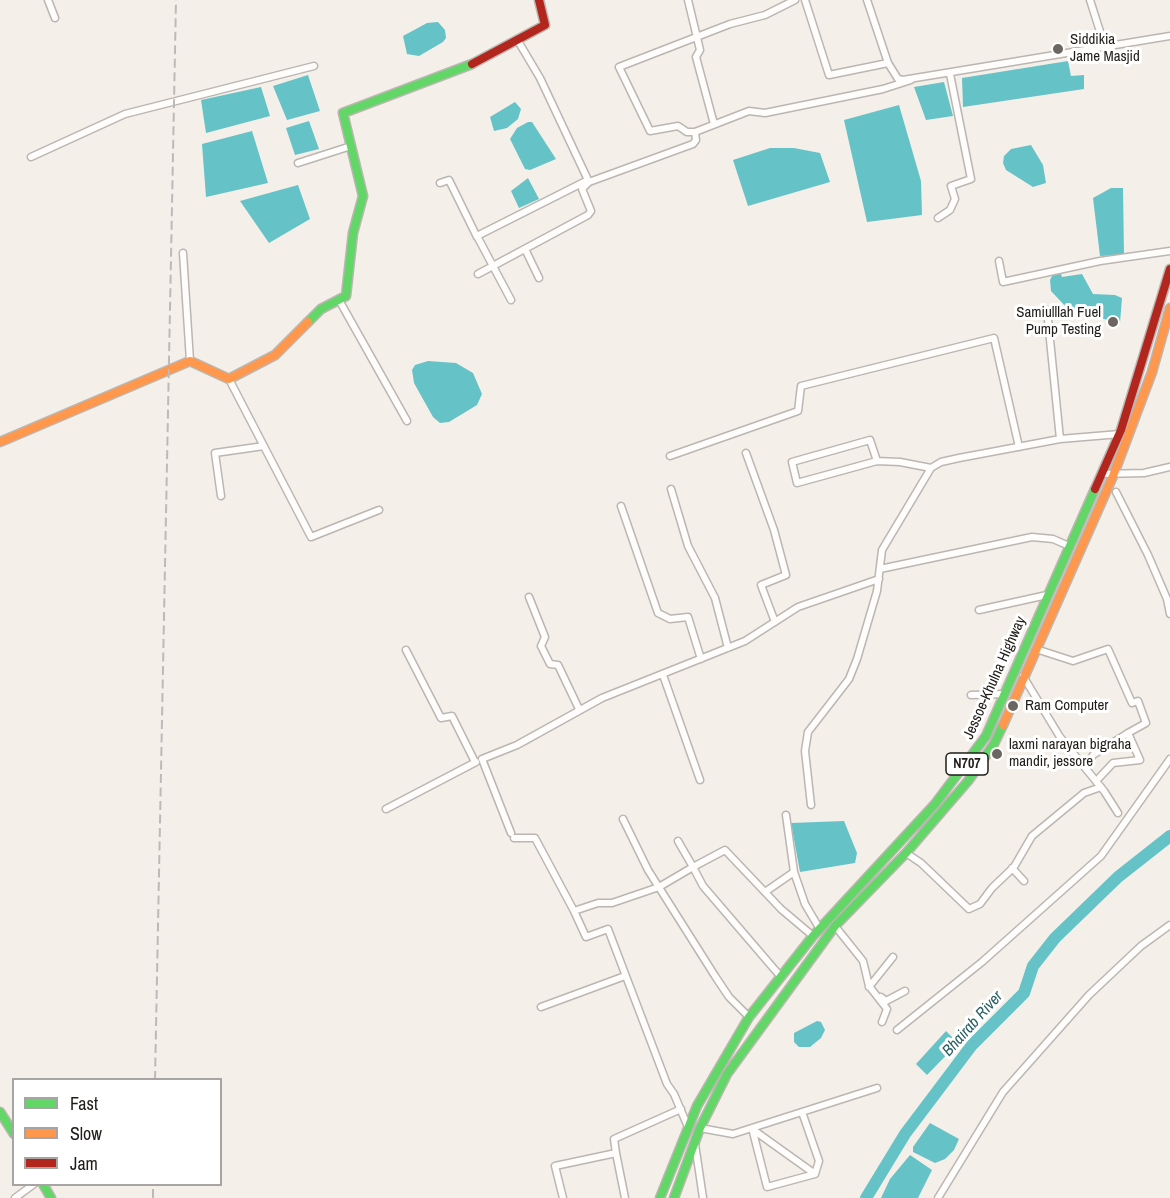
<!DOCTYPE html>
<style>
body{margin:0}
#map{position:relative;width:1170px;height:1198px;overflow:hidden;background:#f5efe9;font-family:"Archivo Narrow",sans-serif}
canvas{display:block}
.legend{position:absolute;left:12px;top:1078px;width:210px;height:108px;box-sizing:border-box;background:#fff;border:2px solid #a6a5a3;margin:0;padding:8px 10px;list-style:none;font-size:18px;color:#201d18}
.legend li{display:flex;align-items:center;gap:12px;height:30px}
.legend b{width:30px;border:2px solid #a6a5a3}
</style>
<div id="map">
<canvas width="1170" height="1198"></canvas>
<ul class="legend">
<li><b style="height:8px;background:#63d668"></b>Fast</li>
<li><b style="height:8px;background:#ff974d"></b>Slow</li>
<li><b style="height:8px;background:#b3261e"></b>Jam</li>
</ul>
</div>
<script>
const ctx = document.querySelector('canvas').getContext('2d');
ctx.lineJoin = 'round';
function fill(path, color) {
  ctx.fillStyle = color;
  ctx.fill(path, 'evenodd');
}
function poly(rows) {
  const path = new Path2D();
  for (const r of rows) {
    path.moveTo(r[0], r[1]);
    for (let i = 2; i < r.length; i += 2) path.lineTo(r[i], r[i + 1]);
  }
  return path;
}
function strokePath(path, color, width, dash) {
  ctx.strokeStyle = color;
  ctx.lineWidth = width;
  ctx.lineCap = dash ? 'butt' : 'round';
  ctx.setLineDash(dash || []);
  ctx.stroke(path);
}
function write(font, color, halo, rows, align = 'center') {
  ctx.font = font + ' "Archivo Narrow",sans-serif';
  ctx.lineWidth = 6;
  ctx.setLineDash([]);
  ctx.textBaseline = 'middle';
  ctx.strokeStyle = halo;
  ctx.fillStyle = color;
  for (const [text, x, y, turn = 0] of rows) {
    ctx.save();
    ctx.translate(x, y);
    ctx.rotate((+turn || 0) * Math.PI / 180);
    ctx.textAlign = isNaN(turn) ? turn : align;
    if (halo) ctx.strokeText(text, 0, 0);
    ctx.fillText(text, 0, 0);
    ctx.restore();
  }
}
const water = poly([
 [438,22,445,30,446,38,443,42,419,56,407,54,403,36,427,23],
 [1068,61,1071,76,1084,75,1084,89,963,107,962,78],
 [308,75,320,111,287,120,273,86],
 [944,82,953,116,926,120,914,87],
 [261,87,270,116,206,133,201,100],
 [515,102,521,109,518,119,507,128,494,131,490,117],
 [899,105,921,181,922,215,867,222,844,120],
 [309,121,319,149,295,155,286,128],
 [528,122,532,122,556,159,530,170,525,169,510,139,517,128],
 [252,131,268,183,206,197,202,144],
 [1031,145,1043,165,1046,183,1033,187,1006,170,1003,163,1004,156,1011,149],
 [770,148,794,148,820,153,830,182,748,206,733,160],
 [528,178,539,199,519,208,511,191],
 [298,185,310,219,269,243,240,201],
 [1111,188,1123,188,1124,255,1100,256,1093,198],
 [1053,274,1061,274,1062,277,1082,274,1093,294,1115,295,1122,298,1120,323,1100,318,1090,320,1068,309,1051,291,1050,280],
 [428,361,456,363,473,373,482,394,477,405,449,422,440,423,433,417,414,383,412,370,415,365],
 [844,821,857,853,855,863,800,872,791,823],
 [817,1021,821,1022,825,1030,821,1038,810,1047,799,1047,794,1042,794,1033],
 [946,1031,958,1043,927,1075,916,1064],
 [930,1123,959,1139,954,1150,945,1159,935,1163,913,1152,913,1147],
 [910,1155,932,1170,918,1198,881,1198,890,1179]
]);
const river = poly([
 [866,1198,905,1134,972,1045,1024,993,1033,966,1055,938,1118,877,1170,836]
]);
const street = poly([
 [48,0,55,18],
 [688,0,700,50,696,57,714,124],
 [795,0,765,15,730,24,619,67,650,131,678,126,687,132,695,132,749,111,765,113,883,89,911,80],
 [805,0,829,75,888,63],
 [867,0,888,63,898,79,903,80,1170,36],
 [1090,0,1104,44,1110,43],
 [31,157,125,114,314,66],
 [298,163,351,146],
 [440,183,449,180,477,237],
 [938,218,950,210,955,199,951,186,971,179,950,74],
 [525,249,539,278],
 [183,253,190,361],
 [999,261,1003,282,1100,261,1170,251],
 [478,274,588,215,591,211,582,189,589,182,693,144,696,140,695,132],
 [339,300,407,421],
 [511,300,477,236,588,180,540,78,518,41],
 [1045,310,1047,310,1060,439],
 [229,379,311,537,379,510],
 [746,453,774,530,786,575,761,585,775,622],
 [670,456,798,411,801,386,994,338,1019,447],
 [877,461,870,440,792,462,797,483,877,461,900,462,931,468],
 [1102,474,1144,473,1170,467],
 [671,489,688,546,715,598,728,648],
 [1116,492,1148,555,1167,599,1170,614],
 [221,496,215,453,264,446],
 [621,506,658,613,670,619,688,617,701,659],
 [880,569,1032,537,1053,539,1069,546],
 [529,597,545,637,541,646,550,664,558,665,579,709],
 [979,610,1047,595],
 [1036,649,1073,661,1108,649,1132,703,1138,701,1146,723,1128,733,1140,760,1113,763,1099,778],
 [406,650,441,718,452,716,475,762],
 [663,675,700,780],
 [1023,676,1060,737,1104,791,1118,813],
 [971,695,1004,694],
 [1085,768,1093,755,1128,733],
 [811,805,805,751,808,732,849,679,857,659,877,591,882,550,931,468,941,462,959,458,1060,439,1120,434],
 [386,809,476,762],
 [786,815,794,872,805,904,818,926],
 [623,819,648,870,715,976,729,997,749,1017],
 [511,833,482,759,517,745,602,698,745,641,798,607,879,579],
 [514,838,535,838,574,911,598,903,612,903,659,887,693,867,678,841],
 [906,853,921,863,969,909,980,904,992,888,1014,867,1032,836,1084,793,1101,787],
 [1012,868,1024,881],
 [765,892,794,872],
 [574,911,586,937,608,929,667,1084,674,1094,688,1127],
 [835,926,863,961,869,986,887,1009,882,1022],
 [781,977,703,886,693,867,725,850,781,909,813,936],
 [869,987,893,957],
 [881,997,886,1001,905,991],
 [541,1007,625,976],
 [897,1030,982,962,1101,856,1170,759],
 [700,1128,733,1134,877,1088],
 [752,1128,767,1187,815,1174,819,1161,802,1112],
 [752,1129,815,1174],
 [695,1144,703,1198],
 [616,1153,625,1198],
 [15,1198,34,1184],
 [563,1198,555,1166,616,1153,614,1139,681,1109],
 [938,1198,1003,1092,1089,995,1141,946,1170,925]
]);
const fast = poly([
 [308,322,321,309,346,296,353,233,363,196,343,113,472,64],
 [0,1112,14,1134],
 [43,1184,51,1198],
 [660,1198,697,1106,749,1017,813,936,935,804,986,736,1095,489],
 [674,1198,700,1128,727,1074,835,926,906,853,968,781,994,744,1003,725]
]);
const slow = poly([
 [0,442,190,361,229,379,275,355,308,322],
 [1003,725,1113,476,1152,372,1170,308]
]);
const jam = poly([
 [472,64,545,25,539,0],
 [1095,489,1121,430,1170,269]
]);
const rail = poly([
 [155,1080,176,0],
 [153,1198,153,1184]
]);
const markers = [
 [1058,49,6,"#6b6661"],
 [1113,322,6,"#6b6661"],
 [1013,706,6,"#6b6661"],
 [997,754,6,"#6b6661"]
];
const shields = [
 [967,764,42]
];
const shieldNames = [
 ["N707",967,764]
];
const poiNames = [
 ["Siddikia",1070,40],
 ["Jame Masjid",1070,57],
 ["Samiulllah Fuel",1101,313,"right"],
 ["Pump Testing",1101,330,"right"],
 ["Ram Computer",1025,706],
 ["laxmi narayan bigraha",1009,745],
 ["mandir, jessore",1009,762]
];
const streetNames = [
 ["Jessoe-Khulna Highway",995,678,-66]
];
const waterNames = [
 ["Bhairab River",973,1024,-48]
];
fill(water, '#65c2c7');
strokePath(river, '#65c2c7', 12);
strokePath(street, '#bbb6b1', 9);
strokePath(fast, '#bbb6b1', 11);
strokePath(slow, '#bbb6b1', 11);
strokePath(jam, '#bbb6b1', 11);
strokePath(street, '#fefdfc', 6);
strokePath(fast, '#63d668', 8);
strokePath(slow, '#ff974d', 8);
strokePath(jam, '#b3261e', 8);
strokePath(rail, '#bcbab9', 2, [9, 4.5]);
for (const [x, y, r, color] of markers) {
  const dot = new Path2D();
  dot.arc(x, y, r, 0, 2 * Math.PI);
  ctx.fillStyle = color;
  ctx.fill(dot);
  strokePath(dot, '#fff', 2);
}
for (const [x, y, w] of shields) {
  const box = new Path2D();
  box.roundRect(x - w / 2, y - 11, w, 22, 4.5);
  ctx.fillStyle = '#fff';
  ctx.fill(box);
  strokePath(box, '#201d18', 1.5);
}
write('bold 14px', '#201d18', null, shieldNames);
write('15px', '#201d18', '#fff', poiNames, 'left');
write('15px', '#201d18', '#fff', streetNames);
write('italic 16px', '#2a5e63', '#fff', waterNames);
</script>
